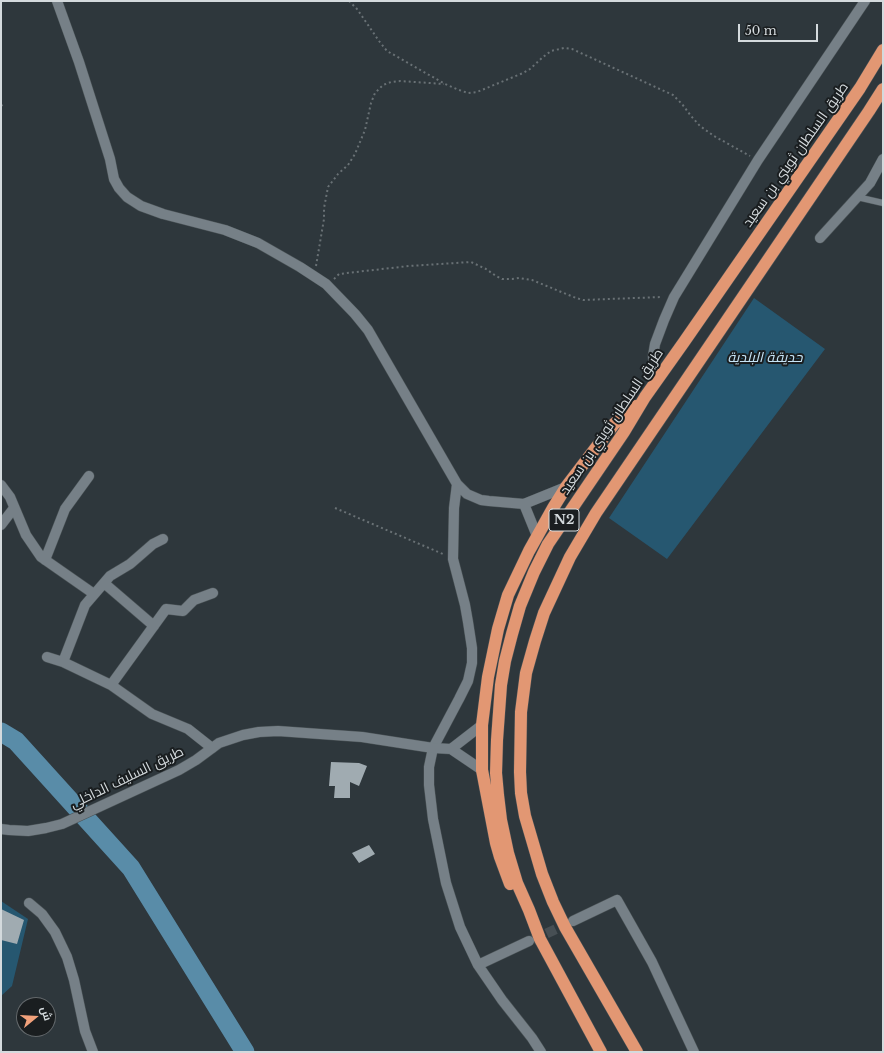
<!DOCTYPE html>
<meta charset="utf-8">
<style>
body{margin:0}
#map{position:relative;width:884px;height:1053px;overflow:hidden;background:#2e373c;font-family:"Libre Baskerville",Cairo,serif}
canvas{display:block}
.frame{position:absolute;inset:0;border:2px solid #d4dadd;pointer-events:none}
.north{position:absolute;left:16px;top:997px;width:40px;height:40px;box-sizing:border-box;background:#1a1e20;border:1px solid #64696c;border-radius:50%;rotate:72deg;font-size:11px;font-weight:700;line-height:16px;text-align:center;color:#d4dadd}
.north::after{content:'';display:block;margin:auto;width:14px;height:18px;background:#f1a17b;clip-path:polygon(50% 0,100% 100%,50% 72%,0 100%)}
.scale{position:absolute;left:738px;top:24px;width:80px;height:18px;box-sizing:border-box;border:2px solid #d4dadd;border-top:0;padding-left:5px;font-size:12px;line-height:14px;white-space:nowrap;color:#d4dadd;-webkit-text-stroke:3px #1a1e20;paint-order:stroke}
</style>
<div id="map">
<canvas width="884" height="1053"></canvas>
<div class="frame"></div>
<div class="north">ش</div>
<div class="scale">50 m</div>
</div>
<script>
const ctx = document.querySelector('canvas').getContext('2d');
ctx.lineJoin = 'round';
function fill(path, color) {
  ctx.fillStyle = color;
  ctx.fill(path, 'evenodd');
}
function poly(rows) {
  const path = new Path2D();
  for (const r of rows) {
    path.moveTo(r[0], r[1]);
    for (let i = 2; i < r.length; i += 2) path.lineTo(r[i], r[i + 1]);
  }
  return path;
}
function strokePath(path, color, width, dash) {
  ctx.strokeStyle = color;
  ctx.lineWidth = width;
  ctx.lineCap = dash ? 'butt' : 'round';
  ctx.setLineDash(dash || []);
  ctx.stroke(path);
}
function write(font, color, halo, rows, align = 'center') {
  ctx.font = font + ' "Libre Baskerville",Cairo,serif';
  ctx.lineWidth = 4;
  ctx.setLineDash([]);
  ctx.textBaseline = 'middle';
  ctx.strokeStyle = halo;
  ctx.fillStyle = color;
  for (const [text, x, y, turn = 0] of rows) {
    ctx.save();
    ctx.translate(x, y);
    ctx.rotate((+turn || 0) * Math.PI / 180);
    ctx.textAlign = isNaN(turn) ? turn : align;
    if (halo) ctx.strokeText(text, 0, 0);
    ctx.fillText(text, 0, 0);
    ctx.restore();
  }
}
const green = poly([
 [754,298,825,349,667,559,609,518],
 [1,901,28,919,12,986,1,996]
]);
const river = poly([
 [1,732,16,741,131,868,245,1052]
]);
const building = poly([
 [331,762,359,763,367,766,359,786,350,782,350,798,334,798,335,786,329,786],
 [369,845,375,854,359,863,352,853],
 [1,909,24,920,17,944,1,940]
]);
const streetTunnel = poly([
 [533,940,571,922]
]);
const path = poly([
 [349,1,357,9,379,41,387,51,445,84,459,90,468,93,477,92,523,73,530,69,543,57,551,51,564,48,572,49,673,95,682,104,691,116,700,126,714,136,750,156],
 [1,106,4,104],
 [316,266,324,219,324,208,328,187,338,174,348,165,355,154,365,130,371,103,375,93,383,85,391,82,400,81,444,84],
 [334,279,339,274,347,273,409,266,471,262,486,269,496,276,502,279,512,279,519,278,532,280,576,298,583,300,662,297],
 [335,508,443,554]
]);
const lane = poly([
 [857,197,883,203]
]);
const street = poly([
 [57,1,79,62,110,159,114,179,119,188,127,197,141,206,163,214,225,230,258,243,300,267,326,284,355,314,368,330,457,484,467,494,481,500,489,501,524,504,566,487],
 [820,238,870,183,883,159],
 [457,484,454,508,453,559,465,605,468,622,472,648,472,663,468,681,459,699,433,748,429,767,429,785,433,819,446,883,460,927,478,965,502,1000,532,1038,541,1052],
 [1,485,10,497,26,535,41,557,94,594],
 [524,504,537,536],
 [1,525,14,508],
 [45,560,65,509,89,476],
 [104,583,154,626],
 [47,657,63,662,111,685,152,714,188,729,212,748],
 [63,662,85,605,110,576,130,564,153,544,163,539],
 [111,685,166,609,183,611,194,600,213,593],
 [29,903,42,914,55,932,67,957,74,980,85,1031,93,1052],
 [573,921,617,900,652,962,694,1052],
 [478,965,529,941]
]);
const secondary = poly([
 [657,381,654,368,653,356,655,344,664,320,674,297,758,160,865,1],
 [451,749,482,725],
 [1,829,9,830,28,831,46,828,62,824,179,770,196,760,219,743,243,735,259,732,278,731,362,737,433,748,451,749,482,770]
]);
const highway = poly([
 [510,884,500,857,496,843,482,770,482,725,488,677,498,629,508,595,529,551,553,508,566,487,614,424,636,406],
 [601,1052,540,939,529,910,517,883,508,853,501,820,498,795,496,773,497,740,501,685,505,661,512,634,520,606,534,572,548,544,624,432,645,397,684,342,860,88,883,50],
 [637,1052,565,927,553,902,542,874,525,816,521,793,520,772,521,712,526,673,535,641,544,613,570,557,596,513,869,111,883,89]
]);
const shields = [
 [564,520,30]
];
const shieldNames = [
 ["N2",564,520]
];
const streetNames = [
 ["طريق السلطان ثويني بن سعيد",796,155,-55],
 ["طريق السلطان ثويني بن سعيد",612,422,-56],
 ["طريق السليف الداخلي",127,778,-26]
];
const parkNames = [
 ["حديقة البلدية",765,358]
];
fill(green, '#265770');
strokePath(river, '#598ca8', 19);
fill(building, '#a0abb1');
strokePath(streetTunnel, '#474f54', 10, [10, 5]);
strokePath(lane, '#4b5357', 7);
strokePath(street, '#4b5357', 11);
strokePath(secondary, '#4b5357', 11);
strokePath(highway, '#4b5357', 13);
strokePath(path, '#697175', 2, [2, 3]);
strokePath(lane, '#768087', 6);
strokePath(street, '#768087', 10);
strokePath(secondary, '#768087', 10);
strokePath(highway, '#e29773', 12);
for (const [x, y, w] of shields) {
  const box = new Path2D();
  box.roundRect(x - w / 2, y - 11, w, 22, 3);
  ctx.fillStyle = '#1a1e20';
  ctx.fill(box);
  strokePath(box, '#d4dadd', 1);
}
write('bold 13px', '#d4dadd', null, shieldNames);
write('14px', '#d4dadd', '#1a1e20', streetNames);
write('italic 14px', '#c7e5f7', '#1a1e20', parkNames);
</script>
